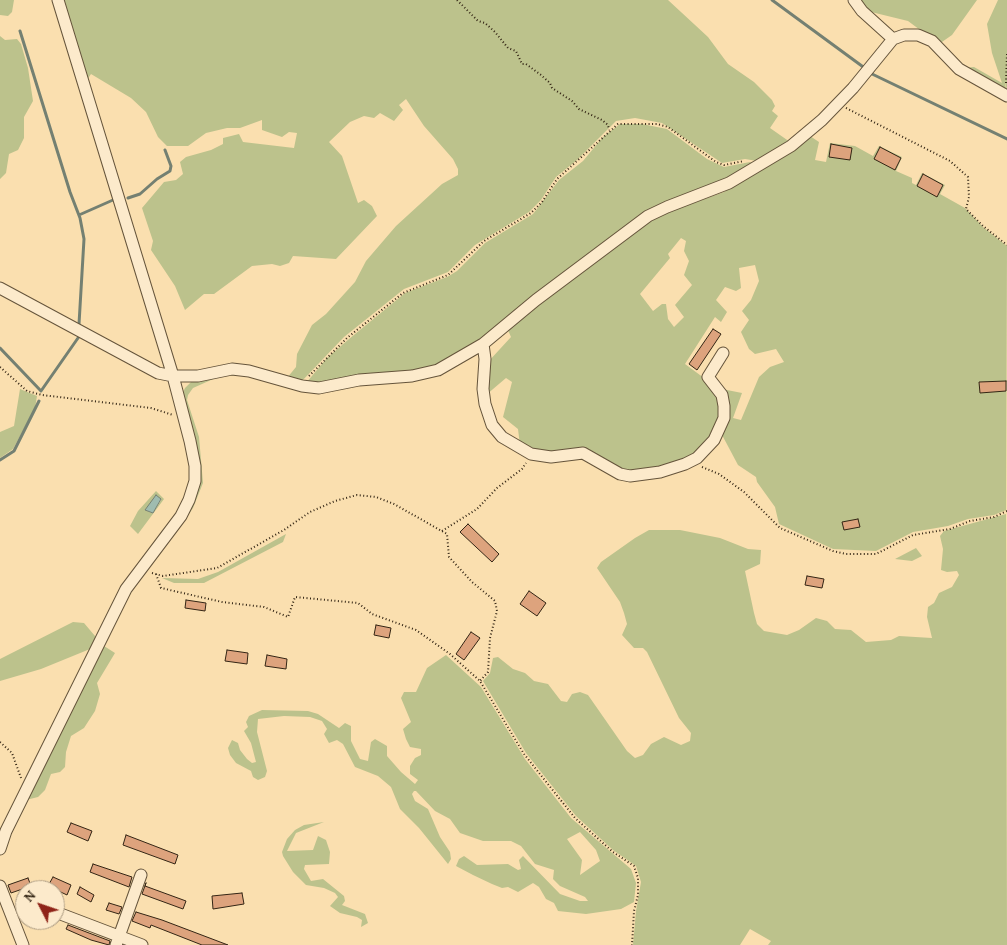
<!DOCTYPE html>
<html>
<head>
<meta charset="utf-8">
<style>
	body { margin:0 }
	#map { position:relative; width:1007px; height:945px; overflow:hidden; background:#fadfaf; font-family:"Gentium Book Plus",serif }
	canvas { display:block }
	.north { position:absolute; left:15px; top:880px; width:50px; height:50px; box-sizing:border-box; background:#fceacb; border:1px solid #ac9b82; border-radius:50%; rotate:311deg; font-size:14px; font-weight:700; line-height:20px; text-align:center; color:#332514 }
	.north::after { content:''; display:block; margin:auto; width:18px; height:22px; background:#8f2418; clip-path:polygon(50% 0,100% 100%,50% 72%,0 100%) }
</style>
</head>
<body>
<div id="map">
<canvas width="1007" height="945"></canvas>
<div class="north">N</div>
</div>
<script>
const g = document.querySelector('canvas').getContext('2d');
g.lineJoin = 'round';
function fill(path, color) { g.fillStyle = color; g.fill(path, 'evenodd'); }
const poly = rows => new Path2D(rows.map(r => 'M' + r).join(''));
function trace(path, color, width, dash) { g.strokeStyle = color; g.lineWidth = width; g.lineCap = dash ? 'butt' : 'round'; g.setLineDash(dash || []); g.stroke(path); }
fill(poly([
	[0,0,14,0,12,12,8,16,0,15],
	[63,0,668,0,708,37,728,64,754,82,772,100,775,106,772,111,778,116,770,128,790,142,763,162,745,159,722,163,662,123,635,118,616,121,577,160,556,177,541,200,529,212,475,245,448,272,404,289,344,337,301,382,287,378,296,367,297,354,312,325,326,314,355,282,366,261,396,226,442,184,458,175,458,169,453,159,424,126,406,99,399,105,403,110,394,121,380,113,374,118,364,116,350,122,329,142,342,156,358,203,364,200,372,206,377,216,336,259,293,256,289,263,280,266,272,264,252,266,214,294,204,294,185,310,175,286,151,250,153,241,142,208,164,182,176,180,183,174,180,162,186,157,211,150,223,144,223,138,239,134,243,142,294,148,297,133,289,132,282,137,262,130,262,120,240,128,227,128,206,133,188,146,167,146,158,137,146,112,131,98,91,74,87,80],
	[859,0,977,0,952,35,939,44,908,21,863,10],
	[998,0,1007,0,1007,92,1005,80,1006,91,962,68,974,67,1002,83,992,53,987,24],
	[0,36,5,40,17,39,21,44,28,68,33,101,24,117,24,138,18,150,9,154,6,173,0,179],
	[620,124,642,124,667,129,707,159,724,167,750,162,755,164,730,180,666,204,490,334,436,368,330,383,306,383,327,358,349,339,405,293,447,277,457,271,485,243,533,214,559,180,583,161,603,137],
	[810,136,819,142,815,160,826,162,830,143,855,146,873,156,879,146,902,157,896,171,912,178,912,183,916,185,922,173,945,185,940,194,965,208,983,227,1007,246,1006,510,994,515,968,519,948,526,913,532,876,551,833,549,779,524,775,507,757,482,756,477,738,465,721,433,722,389,742,393,733,418,741,420,759,377,770,367,784,362,776,349,755,354,749,349,741,332,749,320,742,311,751,300,759,281,755,265,739,268,741,288,736,291,725,287,716,300,727,312,721,322,715,317,685,364,704,378,718,395,721,420,707,447,673,465,621,472,580,448,550,452,520,445,518,429,503,417,512,382,506,378,486,395,488,362,511,337,507,328,650,221,663,214,724,192],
	[681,238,686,241,684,251,689,261,684,275,692,285,675,305,684,317,674,327,668,319,666,304,662,304,653,311,640,294,670,258,668,254],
	[226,372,259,378,239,375,220,376,193,388,188,395,187,400,199,437,203,483,193,508,174,536,195,497,182,394,185,388,191,382],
	[20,389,37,396,35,408,13,449,0,458,0,432,14,426],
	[156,491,164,499,138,534,130,526,138,511],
	[156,496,161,500,153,513,145,510],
	[1006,514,1007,945,768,945,771,941,750,929,740,945,633,945,636,911,641,882,636,866,613,850,576,816,526,753,483,681,490,673,493,658,498,657,513,669,525,673,534,681,548,684,561,701,567,702,572,694,580,692,588,695,627,751,635,758,643,755,651,744,664,737,681,745,690,741,691,733,679,718,647,652,643,648,634,648,622,635,627,624,624,613,620,602,597,568,601,562,635,538,649,530,680,530,720,538,748,549,761,550,760,564,745,571,754,613,757,624,764,631,787,635,799,630,816,618,827,621,835,629,851,630,866,642,891,640,899,636,932,638,927,617,928,607,934,603,939,593,952,587,959,575,957,571,947,572,941,570,943,549,940,536,944,531],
	[286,534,283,542,204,583,174,583,162,578,198,579,218,572],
	[916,548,922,556,912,561,895,559],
	[73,622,84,623,95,636,97,642,90,649,41,669,0,681,0,659],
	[104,646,115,653,97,683,100,694,95,711,84,728,71,736,66,752,65,767,60,772,51,774,45,790,38,797,26,800],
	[446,655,481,687,525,759,571,818,631,869,636,883,634,902,621,909,586,914,558,911,554,903,546,899,539,887,533,883,518,892,508,887,502,888,492,884,473,875,456,866,459,859,464,856,477,865,508,864,518,870,521,869,519,860,523,856,560,894,580,901,588,901,585,897,560,886,553,879,554,870,535,864,521,846,511,841,483,841,460,833,450,819,435,811,416,791,414,791,412,794,415,801,428,809,440,837,450,852,451,859,448,864,419,828,400,809,391,787,378,776,355,767,343,744,337,740,329,743,324,734,327,729,322,721,310,717,284,716,258,719,257,732,267,771,265,777,258,780,253,777,251,771,236,763,230,755,228,748,232,740,238,743,240,750,247,759,252,763,256,762,251,743,244,731,248,727,246,722,249,716,262,710,308,711,318,714,339,728,345,723,351,726,351,741,360,759,368,761,371,742,375,739,387,746,387,756,401,772,415,784,418,780,410,774,410,766,415,758,421,755,421,749,410,747,406,739,403,729,411,722,401,698,404,692,416,692,427,668],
	[580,832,596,850,600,861,580,875,582,860,567,839],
	[324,822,296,833,287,851,313,850,318,836,326,840,330,852,329,864,305,865,304,869,311,881,323,879,344,896,345,901,342,905,365,914,368,923,361,927,362,920,357,917,340,913,330,906,338,897,335,893,324,888,306,885,293,872,283,856,282,852,287,839,295,830,304,825]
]), '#bcc28c');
const water = poly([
	[156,495,161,499,153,513,145,510,156,495]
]);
fill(water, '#9fbcb0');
trace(water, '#748072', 1);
trace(poly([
	[772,0,866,69],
	[20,31,70,192,80,218,84,239,79,324],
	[870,73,1007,139],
	[128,198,140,194,157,179,170,171,171,166,165,150],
	[79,215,113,200],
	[0,348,41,391,78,338],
	[0,460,14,451,39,401]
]), '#748072', 3);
const building = poly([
	[831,144,852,148,850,160,829,157,831,144],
	[880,147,901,158,895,170,874,159,880,147],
	[923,174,943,185,937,197,917,186,923,174],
	[713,329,721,334,697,370,689,364,713,329],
	[1006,381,1006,391,980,393,979,382,1006,381],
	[858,519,860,527,844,530,842,522,858,519],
	[468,524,499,554,492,562,460,532,468,524],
	[807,576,824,579,822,588,805,585,807,576],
	[529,591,546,603,537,616,520,604,529,591],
	[186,600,206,603,205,611,185,608,186,600],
	[376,625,391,628,389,638,374,635,376,625],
	[471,632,480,638,464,660,456,654,471,632],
	[227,650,248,653,247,664,225,661,227,650],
	[267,655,287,659,286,669,265,666,267,655],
	[71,823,92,831,88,841,67,832,71,823],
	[126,835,178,855,175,864,123,845,126,835],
	[93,864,132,877,129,887,90,872,93,864],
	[53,877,71,885,67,895,48,886,53,877],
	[28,878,31,886,11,893,8,885,28,878],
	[146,883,145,886,186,901,183,909,142,894,146,883],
	[80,887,94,895,91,902,77,894,80,887],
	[242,893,244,904,213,909,212,896,242,893],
	[109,903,122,907,119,914,106,910,109,903],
	[136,912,162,920,228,945,202,945,151,925,150,928,132,921,136,912],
	[68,925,110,941,109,945,91,940,66,929,68,925]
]);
fill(building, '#dda37d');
trace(building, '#332514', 1);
const minor = poly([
	[854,0,862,11,893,39],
	[0,288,158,373,173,376,198,376,232,369,249,371,302,386,319,388,359,380,412,376,438,370,483,344,536,300,648,216,667,207,729,183,791,146,822,120,853,88,893,39,904,35,918,35,932,41,959,69,1007,96],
	[483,344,485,359,483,389,485,404,492,425,502,437,531,454,551,457,583,453,620,474,630,476,660,472,685,464,697,458,714,440,724,418,724,406,722,395,708,377,723,353],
	[0,849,6,831,126,589,181,516,189,500,195,481,195,466,190,441,173,376,58,0],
	[0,886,23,945],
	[58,913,142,945],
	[116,945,141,875]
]);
trace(minor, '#65543b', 13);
trace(poly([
	[457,0,478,21,485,23,495,32,508,48,516,51,522,64,526,64,541,75,550,83,552,88,572,101,579,109,602,120,608,125,609,130],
	[1006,83,1007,54],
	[846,108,950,161,968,177,969,197,966,209,983,226,1007,245],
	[0,367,27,391,42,395,151,408,173,415],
	[309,376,347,338,403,293,448,275,484,241,531,213,542,202,557,179,618,124,657,124,668,127,716,162,724,165,744,161],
	[702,467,719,474,744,492,780,528,833,551,846,554,876,554,913,535,950,529,970,521,994,517,1007,511],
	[442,531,477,509,497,488,522,469,526,463],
	[152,573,163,576,217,568,284,530,310,512,335,501,357,495,376,497,394,504,447,534,449,557,472,582,495,601,497,611,490,638,488,672,480,681],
	[156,574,161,588,222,602,264,607,288,617,295,597,358,603,372,614,416,630,450,654,480,681,524,754,575,818,613,852,634,866,638,878,638,895,634,911,632,945],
	[0,742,12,753,21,778]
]), '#332514', 2, [1, 2.5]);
trace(minor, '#fceacb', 11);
</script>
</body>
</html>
